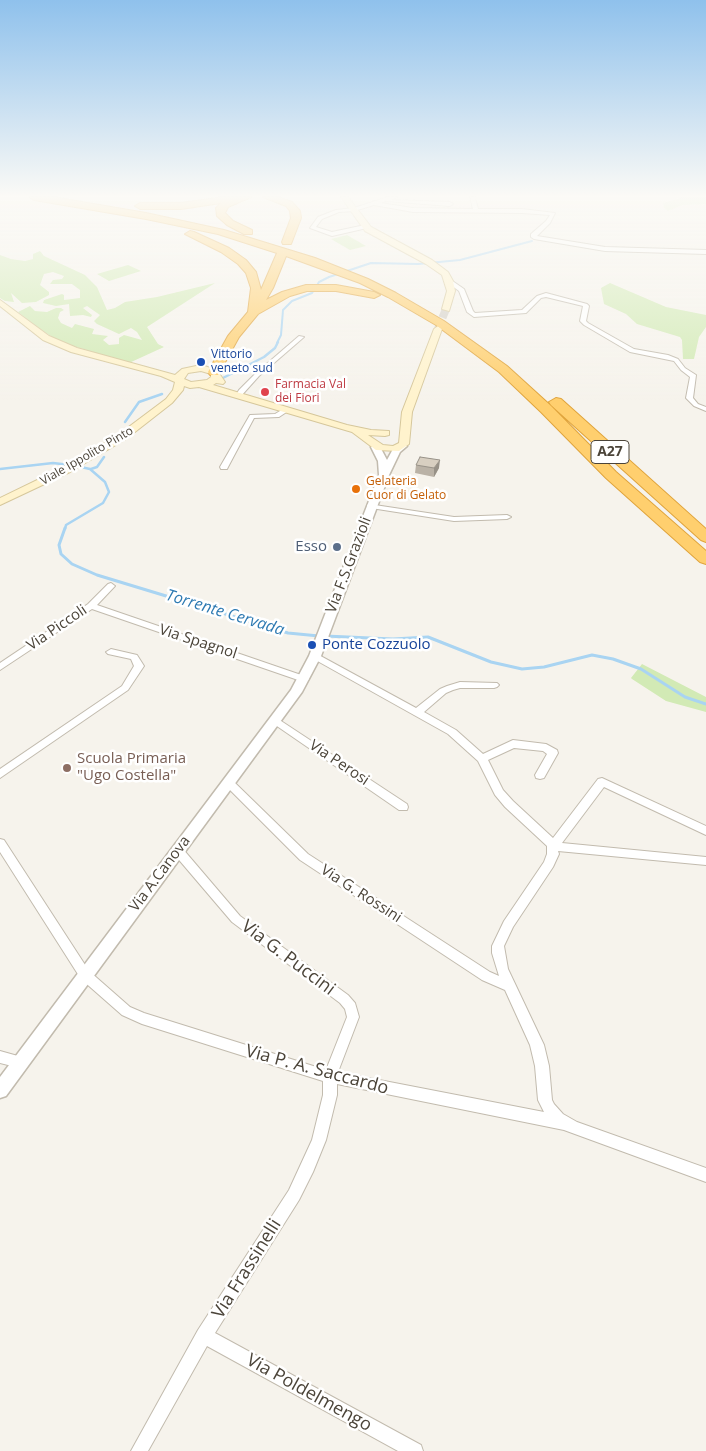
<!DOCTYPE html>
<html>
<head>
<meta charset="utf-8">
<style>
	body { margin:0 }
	canvas { display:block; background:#f6f3ec }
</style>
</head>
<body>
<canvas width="706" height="1451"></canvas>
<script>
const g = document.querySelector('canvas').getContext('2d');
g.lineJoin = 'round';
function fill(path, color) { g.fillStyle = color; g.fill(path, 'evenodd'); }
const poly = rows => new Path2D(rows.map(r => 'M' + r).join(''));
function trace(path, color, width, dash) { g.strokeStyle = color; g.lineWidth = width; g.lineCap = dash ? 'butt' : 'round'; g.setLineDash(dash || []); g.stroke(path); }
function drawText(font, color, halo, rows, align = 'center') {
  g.font = font + ' "Open Sans",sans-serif'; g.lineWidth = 5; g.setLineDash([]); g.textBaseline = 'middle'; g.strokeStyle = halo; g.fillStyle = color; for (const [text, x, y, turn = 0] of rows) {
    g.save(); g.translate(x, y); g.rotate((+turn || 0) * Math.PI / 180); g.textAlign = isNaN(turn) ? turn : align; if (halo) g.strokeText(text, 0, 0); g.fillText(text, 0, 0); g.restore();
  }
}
fill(poly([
	[684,197,706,197,706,204,682,205,668,211,664,208,663,203],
	[347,235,366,246,350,250,331,239],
	[40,251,44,256,85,275,97,287,107,310,115,308,125,302,157,297,215,283,147,327,158,344,164,347,129,363,60,342,37,327,18,312,30,306,35,311,47,312,56,308,61,308,64,310,60,312,58,318,61,323,72,328,75,324,94,329,92,334,108,336,103,340,109,345,119,344,119,338,124,335,142,340,137,332,131,328,119,334,97,324,94,321,100,315,87,306,83,308,92,315,91,317,83,315,70,316,69,304,56,306,43,303,44,300,62,294,64,295,64,300,80,298,80,290,72,284,50,284,53,280,62,279,64,276,53,272,44,274,40,285,49,292,49,295,36,302,22,303,11,293,14,302,5,301,0,298,0,255,11,259,25,261,33,259,33,254],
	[128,265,141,271,109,281,97,274],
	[610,283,666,307,706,315,706,327,699,337,694,359,683,359,682,340,680,337,637,324,626,314,604,304,601,288],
	[642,664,706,697,706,712,666,701,632,679,631,678]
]), '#d2eab5');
trace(poly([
	[277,343,281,335,283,310,292,301,312,293,319,282,329,277,371,263,418,264,460,260,532,241]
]), '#a9d4f2', 2);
trace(poly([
	[219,380,264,357,275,348,278,342],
	[125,422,139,402,162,394],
	[0,469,53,463,70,465],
	[91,469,97,467,104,457],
	[65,529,66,525,103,503,109,492,105,482,90,469,76,466]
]), '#a9d4f2', 2.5);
trace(poly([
	[65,528,59,545,61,554,72,564,97,575,288,633,319,636],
	[325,636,393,639,428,637,491,662,522,669,544,667,592,655,613,659,641,669,685,697,706,704]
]), '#a9d4f2', 3);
trace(poly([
	[438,329,446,309]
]), '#d4d0c8', 8, [8, 4]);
const minor = poly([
	[388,197,397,197,391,200,450,202,453,204,450,206,386,201,380,203,413,208,473,209,470,197,475,197,478,209,522,209,555,213,550,223,537,236,605,247,706,250,706,254,605,251,534,239,531,237,531,234,546,221,550,215,522,213,413,212,374,205,354,211,339,212,322,219,316,227,332,232,365,225,368,227,367,228,332,236,310,228,318,217,336,210,354,208,388,197],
	[447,280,451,280,464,289,473,311,475,313,522,310,537,296,546,293,587,304,589,306,586,321,588,323,634,349,668,355,678,359,685,368,696,375,693,398,698,404,706,407,706,411,694,406,686,398,690,377,681,370,674,361,630,352,584,325,580,321,583,306,546,297,541,298,526,313,474,317,467,312,459,291,447,282,447,280],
	[299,336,304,337,259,376,241,396,237,396,236,395,239,390,255,374,299,336],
	[285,408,291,409,279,417,254,418,228,467,227,469,221,469,220,467,250,415,275,414,285,408],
	[368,504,454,517,507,515,511,517,507,519,454,521,371,508,367,506,368,504],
	[111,583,115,586,97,605,307,677,309,679,304,682,301,681,92,609,0,670,0,663,88,604,108,584,111,583],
	[111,649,137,655,144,666,128,690,0,778,0,769,122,686,134,666,131,659,108,654,106,652,111,649],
	[315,653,416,708,440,689,447,686,460,682,497,683,499,685,497,687,494,688,460,688,453,690,446,693,424,712,456,730,483,754,513,740,546,744,557,750,558,753,544,778,540,779,536,778,535,775,547,754,543,751,514,748,488,760,503,790,513,801,553,838,598,779,602,778,706,826,706,835,604,787,562,843,706,857,706,865,558,851,559,854,553,867,513,927,504,946,508,969,544,1045,549,1066,552,1100,554,1104,563,1114,577,1122,706,1168,706,1182,564,1130,337,1084,337,1095,326,1140,313,1172,299,1200,215,1333,421,1445,423,1451,398,1451,207,1346,148,1451,131,1451,198,1330,289,1190,312,1140,323,1095,323,1081,142,1024,122,1015,81,979,0,852,0,839,4,840,89,971,130,1007,144,1013,326,1070,347,1017,345,1009,340,1003,232,922,174,854,172,851,174,848,178,847,182,848,240,916,348,995,355,1003,359,1017,338,1072,544,1112,538,1100,535,1066,530,1045,505,990,482,980,300,860,223,783,224,780,228,779,232,780,308,854,490,972,499,976,492,953,492,946,504,921,544,862,547,854,547,846,505,807,495,795,478,761,448,734,312,658,310,656,312,654,315,653],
	[275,717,407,804,408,807,407,810,399,810,271,722,270,720,275,717],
	[0,1051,25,1058,27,1062,25,1066,20,1068,0,1063,0,1051]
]);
const tertiary = poly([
	[402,443,407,446,400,452,389,475,321,656,302,692,6,1096,0,1098,0,1077,291,690,309,656,379,475,378,461,371,447,376,444,379,445,387,460,393,449,402,443]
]);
const secondary = poly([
	[341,197,348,197,371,227,432,260,448,272,453,281,455,291,449,311,442,309,447,291,442,275,426,264,365,231,341,197],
	[0,300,49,336,77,348,175,375,182,369,201,365,217,370,225,382,223,384,216,383,213,385,347,425,371,430,389,431,389,435,385,436,368,435,383,445,393,446,399,443,402,412,434,329,438,326,442,329,412,412,409,444,399,451,376,450,352,432,199,387,190,388,184,386,183,390,172,403,126,439,70,472,0,505,0,498,62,468,118,435,166,399,173,390,175,382,161,376,71,352,43,340,0,306,0,300],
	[201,371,211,374,211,377,207,380,191,382,184,379,188,373,201,371]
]);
const motorway = poly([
	[30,197,53,197,146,213,224,230,315,258,368,279,396,293,444,321,507,366,551,406,616,472,706,551,706,564,700,562,606,478,541,412,499,372,436,325,388,297,360,283,286,256,273,288,266,300,282,292,306,285,336,285,374,292,380,295,374,298,336,291,307,291,290,296,258,314,239,337,218,375,210,375,208,372,228,336,248,312,251,288,246,273,238,264,221,252,185,234,190,231,194,232,229,248,246,260,256,272,261,290,277,253,218,234,146,219,34,200,30,197],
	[224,197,251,197,228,207,225,213,233,221,252,230,252,234,244,234,227,225,217,216,216,208,221,203,181,209,140,209,135,206,140,203,181,203,224,197],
	[263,197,278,197,292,202,300,211,301,218,291,244,283,244,282,242,291,218,290,211,286,206,263,197],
	[556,398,561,399,706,529,706,542,701,540,551,405,549,402,556,398]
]);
trace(minor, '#c2bbae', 2);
trace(tertiary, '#c2bbae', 3);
trace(secondary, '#d6c79b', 2);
trace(motorway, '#e0a43c', 2);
fill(minor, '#fff');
fill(tertiary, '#fff');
fill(secondary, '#fff3cd');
fill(motorway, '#ffcf6e');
fill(poly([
	[416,465,439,468,434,477,415,473]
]), '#bab2a6');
fill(poly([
	[440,460,439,468,434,477,434,468]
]), '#979187');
const building = poly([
	[420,457,440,460,434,468,416,465,420,457]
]);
fill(building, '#d8cfc1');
trace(building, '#979187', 1);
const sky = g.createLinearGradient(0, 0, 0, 400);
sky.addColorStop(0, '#8fc1ec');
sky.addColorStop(0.49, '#fbfaf6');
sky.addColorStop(1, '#fbfaf600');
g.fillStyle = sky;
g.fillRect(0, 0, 706, 400);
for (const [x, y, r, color] of [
	[201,362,5,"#1a4fb4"],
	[265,392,5,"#e0444e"],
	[356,489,5,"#e8710a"],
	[337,547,5,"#5c6f8a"],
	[312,645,5,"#1a4fb4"],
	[67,768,5,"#8d6e63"]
]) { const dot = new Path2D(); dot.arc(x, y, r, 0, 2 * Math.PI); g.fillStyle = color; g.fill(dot); trace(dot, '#fff', 2); }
drawText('12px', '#164399', '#fff', [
	["Vittorio",211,355],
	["veneto sud",211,369]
], 'left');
drawText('12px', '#be3a42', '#fff', [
	["Farmacia Val",275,385],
	["dei Fiori",275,399]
], 'left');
drawText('12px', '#4b4439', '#fff', [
	["Viale Ippolito Pinto",87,456,-30]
]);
drawText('12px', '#c56008', '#fff', [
	["Gelateria",366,482],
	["Cuor di Gelato",366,496]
], 'left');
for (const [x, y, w] of [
	[610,452,38]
]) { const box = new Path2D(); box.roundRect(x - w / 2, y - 11.5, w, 23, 4); g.fillStyle = '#fff'; g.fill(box); trace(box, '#4b4439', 1); }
drawText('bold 14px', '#4b4439', null, [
	["A27",610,452]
]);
drawText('15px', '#4e5e75', '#fff', [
	["Esso",327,547]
], 'right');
drawText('15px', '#4b4439', '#fff', [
	["Via F.S.Grazioli",349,565,-69],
	["Via Piccoli",57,628,-34],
	["Via Spagnol",198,642,18],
	["Via Perosi",339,763,34],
	["Via A.Canova",160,874,-53],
	["Via G. Rossini",361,894,33]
]);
drawText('15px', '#164399', '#fff', [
	["Ponte Cozzuolo",322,645]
], 'left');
drawText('15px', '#785e54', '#fff', [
	["Scuola Primaria",77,759],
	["\"Ugo Costella\"",77,776]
], 'left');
drawText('italic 16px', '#2e7ab2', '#fff', [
	["Torrente Cervada",225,613,17]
]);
drawText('18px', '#4b4439', '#fff', [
	["Via G. Puccini",288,958,37],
	["Via P. A. Saccardo",317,1070,15],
	["Via Frassinelli",247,1269,-58],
	["Via Poldelmengo",309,1393,29]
]);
</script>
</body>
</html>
